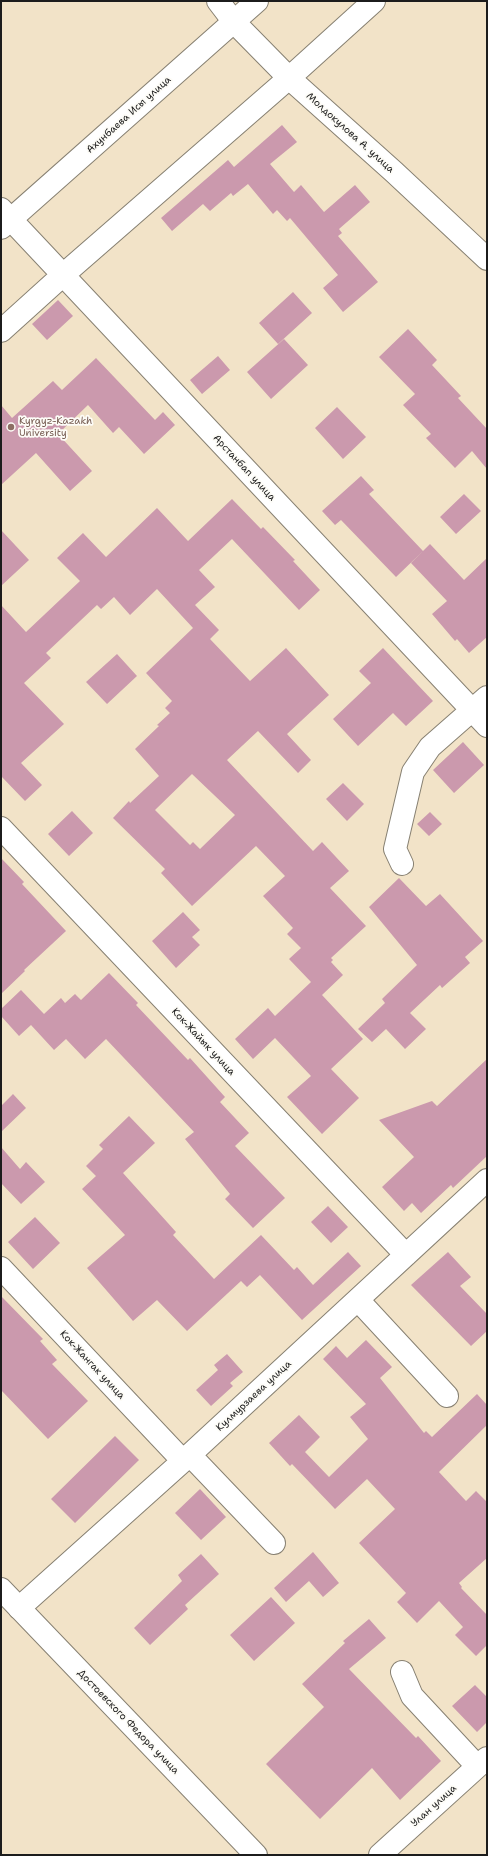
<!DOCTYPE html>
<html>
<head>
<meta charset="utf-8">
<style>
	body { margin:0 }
	#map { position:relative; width:488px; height:1856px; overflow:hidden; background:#f2e3c8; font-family:"Shantell Sans",sans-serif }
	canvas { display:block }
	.frame { position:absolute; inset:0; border:2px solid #1c1c1c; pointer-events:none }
</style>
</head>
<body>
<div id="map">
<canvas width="488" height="1856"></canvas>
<div class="frame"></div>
</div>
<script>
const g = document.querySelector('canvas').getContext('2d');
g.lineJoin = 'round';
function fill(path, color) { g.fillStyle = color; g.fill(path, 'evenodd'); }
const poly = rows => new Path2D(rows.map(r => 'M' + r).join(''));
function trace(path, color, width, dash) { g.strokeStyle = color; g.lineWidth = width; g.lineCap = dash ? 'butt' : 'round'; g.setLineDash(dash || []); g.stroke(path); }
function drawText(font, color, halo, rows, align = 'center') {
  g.font = font + ' "Shantell Sans",sans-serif'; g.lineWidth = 3.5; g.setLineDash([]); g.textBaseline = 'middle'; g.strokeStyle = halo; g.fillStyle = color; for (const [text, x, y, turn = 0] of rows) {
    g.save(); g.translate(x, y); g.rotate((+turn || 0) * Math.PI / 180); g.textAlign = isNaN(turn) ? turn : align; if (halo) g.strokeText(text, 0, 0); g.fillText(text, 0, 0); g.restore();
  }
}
fill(poly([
	[282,125,297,142,270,164,294,192,301,185,324,212,355,185,370,202,339,229,342,233,338,236,378,282,343,312,323,288,338,275,290,218,287,221,277,210,273,214,248,184,233,196,231,193,210,211,203,204,172,231,161,218,228,160,234,167],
	[293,292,312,313,278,344,259,323],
	[58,300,73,316,47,340,32,324],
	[408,329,437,360,432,365,461,396,458,398,487,429,487,469,472,451,455,468,426,438,431,434,403,405,415,394,379,357],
	[284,339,308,365,271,399,247,372],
	[218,356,230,370,202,394,190,380],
	[96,358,155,420,163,412,175,425,144,454,119,427,113,433,88,405,58,434,92,471,70,491,36,453,1,485,1,405,12,418,53,381,62,390],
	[337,407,366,437,343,459,315,428],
	[361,476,374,490,369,494,423,551,396,577,341,520,335,525,322,511],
	[464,494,481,511,456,534,440,517],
	[232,499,261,529,263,527,295,560,293,561,320,590,299,610,232,539,199,570,215,587,195,605,219,630,210,639,250,681,286,648,329,695,287,734,311,760,298,773,258,731,227,760,313,851,322,842,349,871,330,888,366,926,331,958,333,960,331,962,343,975,322,995,363,1039,331,1069,359,1098,322,1134,287,1097,311,1076,275,1038,253,1059,235,1039,268,1008,275,1016,311,982,289,959,301,948,287,934,293,928,263,896,285,876,256,846,192,906,161,873,165,869,113,818,129,801,130,803,159,776,135,749,159,726,157,725,170,713,165,708,172,701,146,673,193,628,157,589,130,615,114,597,101,609,97,605,46,653,51,658,24,683,64,724,21,763,42,785,25,801,1,776,1,605,26,632,80,581,57,558,83,533,106,557,157,508,188,541],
	[192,774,235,815,200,849,193,842,190,845,155,810],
	[1,530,29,560,1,586],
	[430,544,464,580,487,558,487,637,469,653,457,639,455,641,432,614,447,601,411,563],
	[383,648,433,701,406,726,393,713,358,746,333,719,371,683,359,671],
	[117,654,137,676,107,704,86,682],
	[463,742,484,765,454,793,433,770],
	[343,783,364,804,347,821,326,799],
	[72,811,93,833,69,856,48,834],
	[430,812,442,824,429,836,417,824],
	[1,858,24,882,22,884,66,931,24,970,25,971,1,994],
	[399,878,426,906,440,894,483,941,465,957,470,963,442,988,440,985,410,1013,426,1029,405,1049,386,1029,372,1042,358,1029,385,1003,382,999,417,965,369,907],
	[183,912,200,930,192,937,200,945,176,968,152,941],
	[109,973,138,1003,136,1005,188,1060,190,1058,225,1097,220,1102,249,1133,235,1146,285,1198,253,1228,225,1199,230,1194,185,1139,194,1132,106,1039,85,1059,66,1039,54,1050,31,1025,19,1036,1,1016,1,1009,21,990,44,1014,61,998,65,1003,75,994,81,1000],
	[487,1059,487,1156,453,1188,451,1185,421,1213,412,1203,404,1211,382,1187,414,1157,379,1120,432,1101,437,1106],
	[13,1094,26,1108,1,1132,1,1106],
	[129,1116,155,1143,123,1173,176,1232,173,1235,214,1279,261,1235,294,1270,297,1267,313,1285,348,1252,361,1266,302,1320,260,1275,247,1287,241,1281,187,1331,157,1300,133,1321,87,1268,125,1235,82,1189,96,1176,86,1166,103,1149,99,1145],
	[1,1147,20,1169,26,1162,45,1182,21,1204,1,1183],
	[328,1206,348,1227,331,1243,311,1222],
	[35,1217,60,1243,33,1269,8,1242],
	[448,1252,471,1277,460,1286,487,1314,487,1331,471,1346,411,1285],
	[1,1296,43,1339,40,1341,57,1360,52,1364,88,1401,48,1439,1,1390],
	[366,1340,392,1367,380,1378,424,1433,426,1431,432,1437,477,1394,487,1405,487,1425,439,1472,466,1501,476,1491,487,1502,487,1558,459,1583,462,1587,461,1588,487,1615,487,1645,476,1656,455,1635,463,1627,439,1601,417,1623,397,1602,406,1593,359,1543,395,1509,367,1479,335,1509,292,1464,290,1466,269,1443,299,1415,320,1437,305,1452,329,1477,368,1439,350,1417,366,1404,323,1359,336,1346,347,1358],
	[227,1354,243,1372,230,1383,233,1386,211,1406,196,1390,218,1370,214,1365],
	[115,1436,139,1460,75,1523,51,1499],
	[200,1489,226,1517,201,1540,175,1513],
	[313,1552,339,1583,323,1597,309,1581,286,1602,274,1588],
	[201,1554,219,1574,185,1605,188,1609,150,1645,134,1628,182,1581,178,1575],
	[271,1597,295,1623,254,1661,230,1635],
	[369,1619,386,1638,349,1669,416,1738,418,1736,441,1761,400,1800,372,1768,320,1819,266,1764,324,1707,302,1684,345,1643,343,1641],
	[475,1685,487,1697,487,1722,477,1732,452,1706]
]), '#cb99ad');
const minor = poly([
	[218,1,234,22,289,78,394,172,487,259],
	[1,209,487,726],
	[1,331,63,275,289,78,374,1],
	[1,828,406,1255],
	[402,864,395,849,413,772,430,747,487,697],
	[1,1268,183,1461],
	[358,1300,447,1396],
	[190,1455,274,1543],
	[19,1608,183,1461,487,1180],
	[402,1672,412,1696,477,1766],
	[380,1855,487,1758]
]);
const major = poly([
	[1,228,257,1],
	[1,1589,256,1855]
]);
trace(minor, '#878072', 24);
trace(major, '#878072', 24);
trace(minor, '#fff', 22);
trace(major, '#fff', 22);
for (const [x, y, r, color] of [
	[11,427,4,"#8d6e63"]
]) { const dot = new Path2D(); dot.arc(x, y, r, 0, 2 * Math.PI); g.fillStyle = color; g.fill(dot); trace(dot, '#fdfcf7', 1.5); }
drawText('10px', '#1c1c1c', '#fdfcf7', [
	["Ахунбаева Исы улица",129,115,-42],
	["Молдокулова А. улица",350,133,42],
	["Арстанбап улица",244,468,47],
	["Кок-Жайык улица",203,1042,47],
	["Кок-Жангак улица",92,1365,47],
	["Кулмурзаева улица",254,1396,-43],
	["Достоевского Федора улица",128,1722,46],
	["Улан улица",434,1806,-42]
]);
drawText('10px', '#785e54', '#fdfcf7', [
	["Kyrgyz-Kazakh",19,421],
	["University",19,433]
], 'left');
</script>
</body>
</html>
